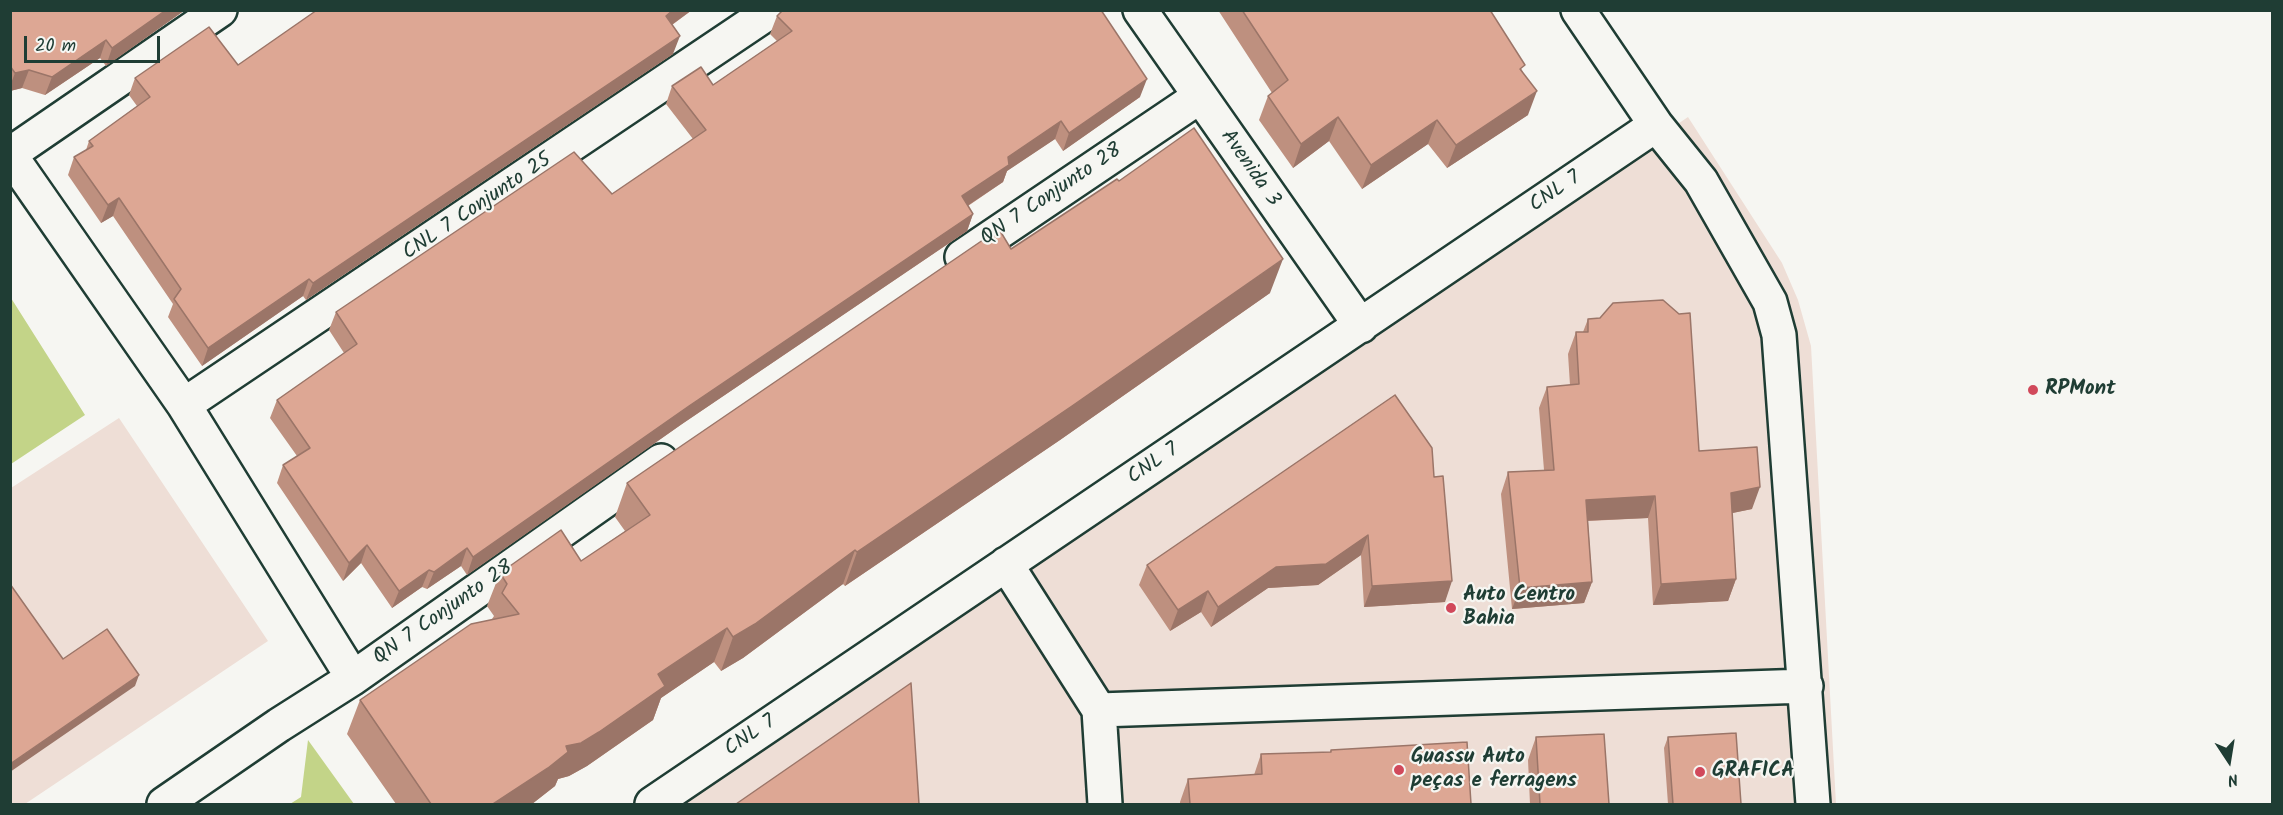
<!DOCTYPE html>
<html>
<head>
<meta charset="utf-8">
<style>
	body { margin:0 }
	#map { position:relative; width:2283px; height:815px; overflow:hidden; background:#f6f6f2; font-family:Kalam,sans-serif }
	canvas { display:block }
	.frame { position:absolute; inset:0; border:12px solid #1f3d34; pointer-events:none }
	.north { position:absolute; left:2199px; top:731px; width:60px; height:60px; -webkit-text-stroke:4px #f6f6f2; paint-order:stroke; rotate:168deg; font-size:16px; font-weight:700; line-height:24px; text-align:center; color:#1f3d34 }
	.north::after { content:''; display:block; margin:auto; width:21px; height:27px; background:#1f3d34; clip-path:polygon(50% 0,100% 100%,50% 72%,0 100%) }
	.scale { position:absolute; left:24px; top:36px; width:136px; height:27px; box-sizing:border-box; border:3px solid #1f3d34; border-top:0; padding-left:8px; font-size:18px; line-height:21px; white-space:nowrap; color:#1f3d34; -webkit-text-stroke:4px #f6f6f2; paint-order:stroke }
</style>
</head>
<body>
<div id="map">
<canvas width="2283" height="815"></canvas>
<div class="frame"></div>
<div class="north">N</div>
<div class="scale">20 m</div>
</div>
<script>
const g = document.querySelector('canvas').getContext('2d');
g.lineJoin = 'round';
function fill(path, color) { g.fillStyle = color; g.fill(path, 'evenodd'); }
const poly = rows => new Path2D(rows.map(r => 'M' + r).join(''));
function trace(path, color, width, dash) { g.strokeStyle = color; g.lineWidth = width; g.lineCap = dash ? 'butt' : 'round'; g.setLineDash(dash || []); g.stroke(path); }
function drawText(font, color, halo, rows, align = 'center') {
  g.font = font + ' Kalam,sans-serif'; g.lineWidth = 4.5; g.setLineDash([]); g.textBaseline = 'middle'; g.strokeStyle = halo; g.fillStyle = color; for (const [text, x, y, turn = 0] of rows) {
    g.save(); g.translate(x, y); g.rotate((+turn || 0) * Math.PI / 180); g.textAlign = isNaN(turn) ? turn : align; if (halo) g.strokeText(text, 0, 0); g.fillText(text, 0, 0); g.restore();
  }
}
fill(poly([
	[1688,117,1782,263,1798,300,1811,346,1836,804,672,804],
	[119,418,268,641,25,804,11,804,11,488]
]), '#eeded6');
fill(poly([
	[11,298,85,415,11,464],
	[308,740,354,804,290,804,301,797]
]), '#c3d488');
const minor = poly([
	[1140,10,1361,326],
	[1578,10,1656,125,1701,181,1770,302,1779,335,1813,804],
	[10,154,220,10],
	[10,155,184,405,353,678],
	[962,257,1199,97],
	[184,405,772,10],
	[1006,564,1099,710,1105,804],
	[1099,710,1806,686],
	[164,804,279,725,353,678,661,461],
	[652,804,1656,125]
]);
trace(minor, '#1f3d34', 38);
trace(minor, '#f6f6f2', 33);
fill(poly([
	[10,10,185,10,106,66,100,58,45,95,22,88,10,91],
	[317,10,692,10,672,25,673,54,306,300,303,296,202,366,168,317,173,304,113,216,101,223,68,175,74,157,86,150,89,141,137,106,129,95,135,78,238,65],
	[1218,10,1490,10,1523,72,1528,115,1447,168,1428,144,1362,189,1329,141,1293,168,1259,120,1268,96,1272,93],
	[777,16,1140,97,1063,151,1055,139,1007,171,1003,182,968,206,973,214,967,231,682,424,467,575,461,566,427,589,422,587,392,608,361,563,343,581,277,483,283,465,297,456,270,418,277,400,344,353,329,330,336,312,612,194,693,139,666,104,672,86,713,85,777,41,770,34],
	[1011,249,1270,293,1060,440,845,586,843,584,743,658,721,671,714,662,661,698,653,720,587,766,569,776,558,779,555,786,532,804,396,804,347,734,360,700,492,619,494,616,487,606,500,573,581,561,625,531,615,517,627,483],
	[1588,319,1699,451,1752,509,1732,513,1736,579,1728,601,1653,605,1648,518,1588,521,1592,582,1584,603,1512,609,1501,494,1508,472,1544,470,1539,408,1547,387,1570,385,1568,354,1576,332,1583,332],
	[1395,395,1445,602,1364,607,1361,555,1318,585,1268,588,1211,627,1201,612,1170,631,1139,585,1147,565],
	[1536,737,1609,804,1530,804,1528,760],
	[1668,737,1741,804,1668,804,1664,748],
	[1331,750,1471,804,1180,804,1180,802,1188,779,1254,775,1261,754,1330,752]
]), '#be907f');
fill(poly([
	[166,10,185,10,106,66,112,48],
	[673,10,692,10,659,34,666,16],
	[680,36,673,54,306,300,313,283],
	[106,40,100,58,45,95,52,77],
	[29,70,22,88,10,91,10,86,15,73],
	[1147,79,1140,97,1063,151,1069,133],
	[1537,91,1528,115,1447,168,1456,145],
	[1338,117,1329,141,1293,168,1301,144],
	[1437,120,1428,144,1362,189,1371,165],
	[1061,121,1055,139,1007,171,1003,182,955,214,962,196,1008,157],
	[119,198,113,216,101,223,108,205],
	[973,214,967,231,682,424,467,575,473,557,689,406],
	[1283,259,1270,293,1060,440,845,586,857,552],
	[309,279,303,296,202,366,208,348],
	[1760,487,1752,509,1723,515,1731,493],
	[1655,496,1648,518,1579,521,1586,500],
	[1368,535,1361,555,1318,585,1268,588,1211,627,1218,607,1276,567],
	[367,545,361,563,343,581,349,563],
	[467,548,461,566,427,589,434,572],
	[855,550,843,584,743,658,721,671,733,637],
	[429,570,422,587,392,608,399,591],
	[1736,579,1728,601,1653,605,1661,584],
	[1452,581,1445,602,1364,607,1372,586],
	[1592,582,1584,603,1512,609,1520,588],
	[1208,591,1201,612,1170,631,1178,610],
	[727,628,714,662,661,698,653,720,587,766,569,776,558,779,555,786,532,804,493,804,658,674],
	[139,675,135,686,10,772,10,764]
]), '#9b7568');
const building = poly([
	[10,10,166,10,112,48,106,40,52,77,29,70,15,73,10,66,10,10],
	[317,10,673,10,666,16,680,36,313,283,309,279,208,348,174,299,181,289,119,198,108,205,74,157,93,146,89,141,150,97,135,78,209,27,238,65,317,10],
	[783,10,1101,10,1147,79,1069,133,1061,121,1008,157,1009,165,962,196,973,214,689,406,473,557,467,548,434,572,429,570,399,591,367,545,349,563,283,465,310,448,277,400,357,344,336,312,574,152,612,194,706,130,672,86,701,67,713,85,792,31,777,16,783,10],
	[1242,10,1490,10,1525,65,1520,69,1537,91,1456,145,1437,120,1371,165,1338,117,1301,144,1268,96,1288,80,1242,10],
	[1194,128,1283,259,1072,406,857,552,855,550,755,624,733,637,727,628,658,674,665,686,599,732,581,743,566,746,568,752,548,768,493,804,431,804,360,700,471,624,519,614,502,593,507,584,500,573,561,530,581,561,650,515,627,483,999,229,1011,249,1117,179,1119,181,1194,128],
	[1663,300,1679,314,1690,313,1699,451,1757,447,1760,487,1731,493,1736,579,1661,584,1655,496,1586,500,1592,582,1520,588,1508,472,1554,470,1547,387,1579,384,1576,332,1588,332,1588,319,1600,318,1613,303,1663,300],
	[1395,395,1432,448,1434,477,1443,476,1452,581,1372,586,1368,535,1326,564,1276,567,1218,607,1208,591,1178,610,1147,565,1395,395],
	[10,584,63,659,107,629,139,675,10,764,10,584],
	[911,683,919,804,736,804,911,683],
	[1736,733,1741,804,1673,804,1668,737,1736,733],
	[1604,734,1609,804,1540,804,1536,737,1604,734],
	[1467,742,1471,804,1190,804,1188,779,1262,774,1261,754,1331,752,1331,750,1467,742]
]);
fill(building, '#dda794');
trace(building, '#9b7568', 1.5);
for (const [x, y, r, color] of [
	[2033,390,6,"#d1495b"],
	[1451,608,6,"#d1495b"],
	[1399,770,6,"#d1495b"],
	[1700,772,6,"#d1495b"]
]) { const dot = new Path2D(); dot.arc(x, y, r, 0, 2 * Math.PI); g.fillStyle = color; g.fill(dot); trace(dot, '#f6f6f2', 2); }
drawText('21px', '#1f3d34', '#f6f6f2', [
	["Avenida 3",1249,169,55],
	["CNL 7",1556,193,-34],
	["QN 7 Conjunto 28",1052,196,-34],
	["CNL 7 Conjunto 25",478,208,-34],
	["CNL 7",1154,465,-34],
	["QN 7 Conjunto 28",444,614,-35],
	["CNL 7",751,737,-34]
]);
drawText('bold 21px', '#1f3d34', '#f6f6f2', [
	["RPMont",2045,390],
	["Auto Centro",1463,596],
	["Bahia",1463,620],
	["Guassu Auto",1411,758],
	["peças e ferragens",1411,782],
	["GRAFICA",1712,772]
], 'left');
</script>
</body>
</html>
